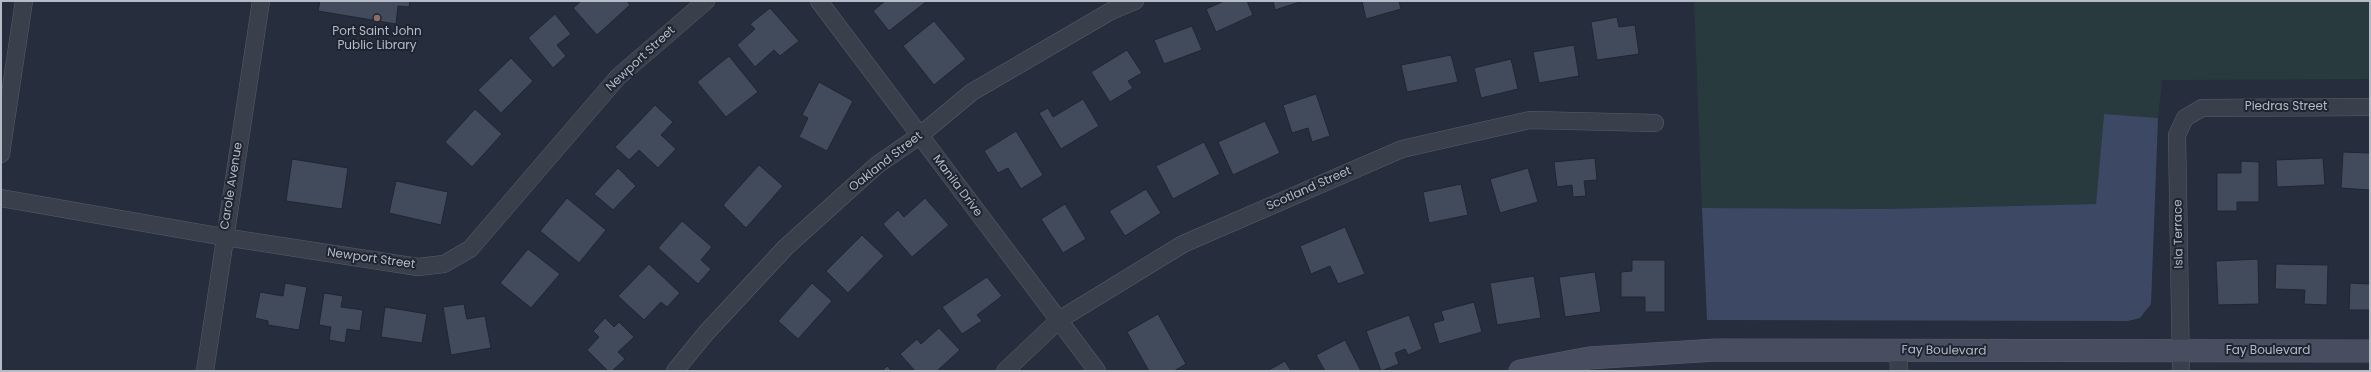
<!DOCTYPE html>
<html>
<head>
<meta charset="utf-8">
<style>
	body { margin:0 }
	#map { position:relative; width:2371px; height:372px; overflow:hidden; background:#262d3c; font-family:Poppins,sans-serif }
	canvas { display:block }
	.frame { position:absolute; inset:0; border:2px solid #b5bbc7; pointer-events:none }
</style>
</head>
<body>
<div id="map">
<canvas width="2371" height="372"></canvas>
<div class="frame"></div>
</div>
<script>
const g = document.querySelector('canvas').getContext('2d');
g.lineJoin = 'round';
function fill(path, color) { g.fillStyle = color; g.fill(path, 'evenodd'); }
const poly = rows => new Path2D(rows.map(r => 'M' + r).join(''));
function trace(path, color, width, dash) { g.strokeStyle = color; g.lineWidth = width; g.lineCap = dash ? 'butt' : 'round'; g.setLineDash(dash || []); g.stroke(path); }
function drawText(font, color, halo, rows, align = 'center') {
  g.font = font + ' Poppins,sans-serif'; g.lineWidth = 4; g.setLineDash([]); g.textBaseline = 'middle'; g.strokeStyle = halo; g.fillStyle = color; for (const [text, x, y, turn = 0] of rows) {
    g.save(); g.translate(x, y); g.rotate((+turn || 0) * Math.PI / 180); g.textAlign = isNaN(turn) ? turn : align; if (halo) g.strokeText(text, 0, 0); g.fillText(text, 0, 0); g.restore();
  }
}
fill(poly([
	[1694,1,2370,1,2370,79,2162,80,2158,118,2104,114,2096,204,1885,209,1702,208]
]), '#293a3e');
fill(poly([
	[2104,114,2158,118,2151,304,2140,318,2128,321,1707,320,1702,208,1885,209,2096,204]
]), '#3d4964');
const building = poly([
	[320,1,410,1,409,7,398,6,396,24,318,11,320,1],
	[581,1,627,1,630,5,597,35,573,8,581,1],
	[885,1,927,1,889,31,873,11,885,1],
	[1224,1,1247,1,1253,15,1216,32,1206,9,1224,1],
	[1273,1,1303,1,1275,10,1273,1],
	[1362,1,1399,1,1401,9,1366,19,1362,1],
	[770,8,799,41,780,56,774,50,755,67,737,45,755,29,750,24,770,8],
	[555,14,571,34,557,45,566,56,553,68,528,38,555,14],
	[1617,17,1619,27,1635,25,1639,54,1597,60,1591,22,1617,17],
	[934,21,966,59,934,85,903,46,934,21],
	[1192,26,1202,50,1164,64,1154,40,1192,26],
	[1574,45,1579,76,1539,83,1533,52,1574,45],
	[1127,50,1142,73,1128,81,1133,88,1110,102,1091,72,1127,50],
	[1451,55,1458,82,1407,92,1401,65,1451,55],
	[729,56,758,92,726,117,697,82,729,56],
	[511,58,533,81,501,113,478,90,511,58],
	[1511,59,1518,89,1481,98,1474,68,1511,59],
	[819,82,853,101,827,151,799,137,808,118,802,115,819,82],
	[1316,94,1330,136,1312,142,1308,128,1292,133,1283,105,1316,94],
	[1083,99,1099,126,1061,149,1039,113,1048,108,1053,117,1083,99],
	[655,105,673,122,661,135,676,149,658,168,639,150,629,160,615,147,655,105],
	[475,109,502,134,472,167,445,142,475,109],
	[1265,121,1280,153,1233,175,1218,142,1265,121],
	[1016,131,1043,175,1021,189,1008,168,998,173,984,151,1016,131],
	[1204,142,1220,174,1173,199,1156,166,1204,142],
	[2343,152,2370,153,2370,190,2341,188,2343,152],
	[1595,158,1597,180,1584,181,1586,196,1573,197,1572,185,1557,187,1554,162,1595,158],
	[2323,158,2325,185,2277,187,2276,160,2323,158],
	[292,159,348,168,342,209,286,201,292,159],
	[2241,161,2259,162,2259,202,2237,202,2237,211,2217,211,2217,173,2241,173,2241,161],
	[759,165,783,186,746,228,723,205,759,165],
	[618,168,636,186,613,210,594,194,618,168],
	[1528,168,1538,202,1500,213,1490,179,1528,168],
	[396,181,448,192,441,225,389,213,396,181],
	[1461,184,1468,215,1429,223,1423,192,1461,184],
	[1146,189,1161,213,1125,236,1109,211,1146,189],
	[567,198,606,230,579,263,540,231,567,198],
	[925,198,949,225,912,257,883,224,898,210,904,217,925,198],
	[1065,204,1086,239,1063,253,1041,219,1065,204],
	[682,221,712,247,701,260,711,269,698,284,658,248,682,221],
	[1345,227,1365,274,1338,284,1330,266,1311,274,1300,246,1345,227],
	[862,235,884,256,848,293,826,271,862,235],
	[528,249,560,274,531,308,500,283,528,249],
	[2258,259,2259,304,2218,305,2216,261,2258,259],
	[1632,260,1665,260,1665,312,1645,312,1645,297,1621,297,1621,272,1632,271,1632,260],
	[649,264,680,293,667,307,661,302,644,320,618,296,649,264],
	[2276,264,2328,265,2327,305,2304,304,2305,290,2275,289,2276,264],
	[1595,272,1601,312,1565,317,1559,277,1595,272],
	[1534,276,1541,318,1497,325,1490,283,1534,276],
	[987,277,1002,296,977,315,982,321,962,334,942,307,987,277],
	[285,283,307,287,299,330,268,325,268,321,255,318,260,292,283,296,285,283],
	[812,283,832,301,798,339,778,321,812,283],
	[2350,283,2370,284,2370,310,2349,310,2350,283],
	[324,293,343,296,341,307,363,310,360,331,347,329,345,343,329,340,331,327,319,325,324,293],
	[1474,302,1482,332,1439,344,1433,323,1444,320,1441,311,1474,302],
	[464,304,467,319,485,316,491,348,451,355,443,307,464,304],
	[385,307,427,314,422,343,381,337,385,307],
	[1158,314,1186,364,1174,371,1149,371,1127,332,1158,314],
	[1409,315,1422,349,1408,355,1405,349,1395,353,1399,364,1381,371,1366,331,1409,315],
	[605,318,614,327,619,322,634,337,618,352,625,359,612,371,608,371,587,350,599,337,593,331,605,318],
	[939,328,960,350,937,371,915,371,900,354,917,339,921,344,939,328],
	[1345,340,1361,371,1325,371,1316,355,1345,340],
	[1285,361,1291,371,1267,371,1285,361],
	[887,366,892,371,882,371,887,366]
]);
fill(building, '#424b5b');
trace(building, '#212633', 1);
const street = poly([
	[819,1,1097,371],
	[1,154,24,1],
	[1,198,224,237,418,267,444,264,470,249,618,77,706,1],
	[1898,350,1899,371],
	[205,371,261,1],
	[675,371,706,333,786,247,877,165,919,136,972,92,1111,11,1135,1],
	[1005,371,1059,320,1183,244,1402,149,1530,120,1655,123],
	[2181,371,2177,135,2185,118,2202,108,2370,107]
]);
const secondary = poly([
	[1520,371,1589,358,1716,350,2370,351]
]);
trace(street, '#585d6a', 18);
trace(secondary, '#585d6a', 23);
trace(street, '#3a3f4c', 17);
trace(secondary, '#484e5f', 22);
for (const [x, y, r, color] of [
	[377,18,4,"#8d6e63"]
]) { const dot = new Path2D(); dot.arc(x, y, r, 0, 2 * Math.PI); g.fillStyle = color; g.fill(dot); trace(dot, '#1f2431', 1.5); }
drawText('12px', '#b5bbc7', '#1f2431', [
	["Port Saint John",377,32],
	["Public Library",377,46]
]);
drawText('12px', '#b5bbc7', '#1f2431', [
	["Newport Street",641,59,-43],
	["Piedras Street",2286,107],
	["Oakland Street",886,162,-38],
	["Carole Avenue",232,186,-81],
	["Manila Drive",957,186,53],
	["Scotland Street",1309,189,-24],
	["Isla Terrace",2179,234,-91],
	["Newport Street",371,259,8],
	["Fay Boulevard",1944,351,1],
	["Fay Boulevard",2268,351]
]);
</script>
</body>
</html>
